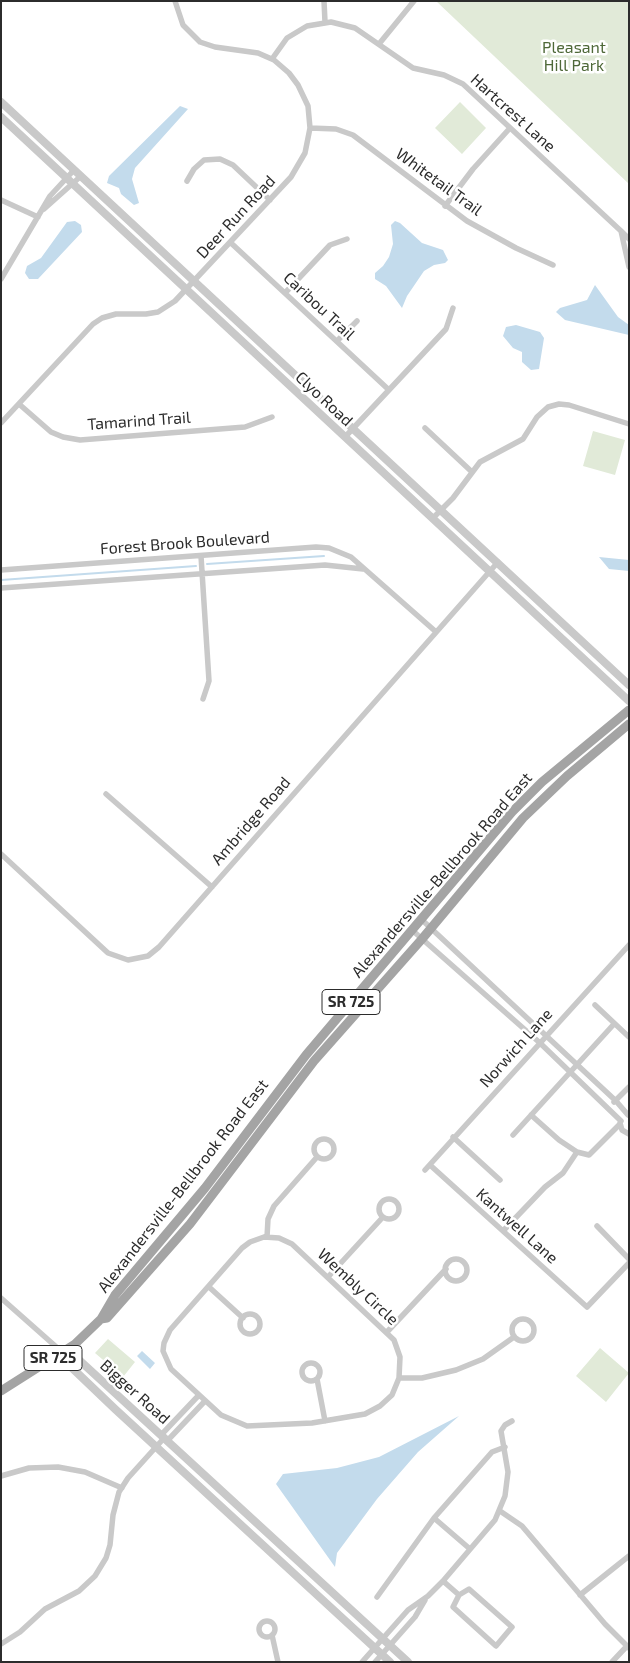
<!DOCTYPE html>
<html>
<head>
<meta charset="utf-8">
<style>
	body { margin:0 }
	#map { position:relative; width:630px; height:1663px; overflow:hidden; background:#fff; font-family:"Exo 2",sans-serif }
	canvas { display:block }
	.frame { position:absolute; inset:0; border:2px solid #2c2c2c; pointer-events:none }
</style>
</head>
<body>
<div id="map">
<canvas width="630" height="1663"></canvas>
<div class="frame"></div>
</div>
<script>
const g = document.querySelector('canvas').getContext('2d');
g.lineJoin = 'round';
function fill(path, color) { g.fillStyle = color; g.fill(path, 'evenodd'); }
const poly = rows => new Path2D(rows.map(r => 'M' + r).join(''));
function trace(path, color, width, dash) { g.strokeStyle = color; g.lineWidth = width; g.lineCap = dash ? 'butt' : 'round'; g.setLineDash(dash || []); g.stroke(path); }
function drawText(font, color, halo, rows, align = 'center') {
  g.font = font + ' "Exo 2",sans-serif'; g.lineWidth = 5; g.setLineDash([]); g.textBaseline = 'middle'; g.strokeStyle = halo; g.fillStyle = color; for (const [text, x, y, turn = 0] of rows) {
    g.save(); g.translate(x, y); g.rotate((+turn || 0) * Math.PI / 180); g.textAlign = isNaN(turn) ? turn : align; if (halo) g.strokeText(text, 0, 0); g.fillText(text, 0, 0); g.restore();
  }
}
fill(poly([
	[436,1,629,1,629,184],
	[460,102,486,128,462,154,435,128],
	[593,431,625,440,615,475,583,466],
	[108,1339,135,1362,123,1377,95,1353],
	[600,1348,629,1373,606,1402,576,1376]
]), '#e1ead8');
fill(poly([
	[180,106,188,109,135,168,132,179,139,203,134,205,121,194,119,188,107,183,109,176],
	[75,221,81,225,82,232,38,279,29,279,25,273,27,266,41,258,67,222],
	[395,221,400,223,422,243,443,250,448,260,445,263,434,265,424,271,407,296,402,308,386,286,375,279,375,273,383,266,389,257,393,244,391,225],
	[595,285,618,317,629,325,629,335,565,320,556,312,560,308,587,300],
	[516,325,540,332,544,338,539,369,531,370,522,362,522,352,513,348,503,336,506,327],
	[599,557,629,560,629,571,609,569],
	[142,1351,155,1363,150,1369,137,1356],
	[459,1416,418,1452,377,1499,337,1553,335,1567,276,1484,283,1474,337,1468,379,1457]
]), '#c3dbec');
trace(poly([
	[207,564,324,556],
	[1,580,196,566]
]), '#c3dbec', 2);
trace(poly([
	[324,1,325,22],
	[379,44,414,1],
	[272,59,287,38,307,26,331,22,355,28,413,68,444,75,463,84,621,231],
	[310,128,336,129,353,135,467,221,516,248,553,265],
	[187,181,194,169,204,160,220,159,233,165,270,200],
	[1,200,38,217],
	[445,206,473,169,510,128],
	[44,209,81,176],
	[629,239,621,231,629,267],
	[231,243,389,390],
	[1,279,50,196,74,170],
	[285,293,330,245,347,239],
	[337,341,357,321],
	[19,404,51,432,63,437,80,440,245,427,272,417],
	[1,423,93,324,102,318,116,314,146,314,158,312,175,301,291,177,305,153,310,128,308,106,298,85,289,73,274,60,258,53,215,47,200,42,183,25,175,1],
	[425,428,472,472],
	[345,437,446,329,453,308],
	[433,518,453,498,480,462,523,439,537,417,548,407,559,404,569,405,629,424],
	[201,556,209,681,203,699],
	[1,570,316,547,329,548,351,557,435,631],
	[1,588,325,565,363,569],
	[106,794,212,887],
	[1,854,108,953,128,960,148,956,159,947,498,562],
	[421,919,616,1101,628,1115],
	[412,930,540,1043,621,1121],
	[595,1005,629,1037],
	[614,1102,629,1087],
	[531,1115,559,1140,577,1152,589,1155,620,1124],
	[620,1123,622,1130,629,1134],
	[513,1135,614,1024],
	[453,1137,500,1180],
	'314 1149a10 10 0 1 1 20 0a10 10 0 1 1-20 0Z',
	[430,1165,587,1307,629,1263],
	[425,1170,629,945],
	'379 1209a10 10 0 1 1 20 0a10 10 0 1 1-20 0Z',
	[597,1226,629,1259],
	[503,1231,545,1187,563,1173,577,1152],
	[264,1237,279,1238,292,1244,394,1340,400,1357,399,1378,392,1395,380,1406,365,1414,312,1423,247,1426,221,1415,171,1369,163,1351,164,1343,170,1330,242,1248,250,1242,264,1237],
	[267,1237,268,1219,274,1206,317,1157],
	'445 1270a11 11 0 1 1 22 0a11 11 0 1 1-22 0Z',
	[328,1277,383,1217],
	[209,1287,243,1318],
	[1,1298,62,1352],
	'240 1324a10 10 0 1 1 20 0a10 10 0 1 1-20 0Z',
	'512 1330a11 11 0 1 1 22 0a11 11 0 1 1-22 0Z',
	[387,1332,446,1269],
	'302 1372a9 9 0 1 1 18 0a9 9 0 1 1-18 0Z',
	[399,1378,422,1378,456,1370,483,1359,514,1337],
	[317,1379,325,1421],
	[162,1434,199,1395],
	[168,1440,205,1401],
	[1,1476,29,1468,58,1467,85,1472,122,1488],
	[500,1511,522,1526,605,1624,629,1648],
	[434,1518,470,1549],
	[443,1581,459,1595,469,1589,512,1627,496,1646,453,1607,459,1595],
	[580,1595,629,1556],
	[377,1597,434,1518,492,1452,505,1447],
	'259 1629a8 8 0 1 1 16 0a8 8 0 1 1-16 0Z',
	[272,1635,278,1662],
	[1,1644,20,1632,45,1609,79,1591,95,1576,106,1558,110,1545,113,1515,119,1492,128,1478,165,1437],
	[362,1662,408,1610,428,1596,443,1581,495,1520,505,1496,508,1472,501,1431,505,1425,512,1421],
	[375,1662,415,1617,425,1600],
	[612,1662,627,1646]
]), '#c9c9c9', 5.5);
trace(poly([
	[1,102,629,685],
	[1,117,629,701],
	[62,1352,78,1359,408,1662],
	[62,1352,70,1366,115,1409,390,1662]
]), '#c9c9c9', 8);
trace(poly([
	[101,1319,107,1318,190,1224,314,1061,422,939,523,818,567,776,629,724],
	[1,1391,75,1344,101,1319,115,1295,205,1188,306,1055,512,812,542,782,629,710]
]), '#a4a4a4', 9);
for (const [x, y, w] of [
	[351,1002,58],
	[53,1358,58]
]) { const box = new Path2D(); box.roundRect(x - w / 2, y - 12.5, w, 25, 4); g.fillStyle = '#fff'; g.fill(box); trace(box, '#2c2c2c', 1); }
drawText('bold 15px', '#2c2c2c', null, [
	["SR 725",351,1002],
	["SR 725",53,1358]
]);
drawText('16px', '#4e6838', '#fff', [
	["Pleasant",574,48],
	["Hill Park",574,66]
]);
drawText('16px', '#2c2c2c', '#fff', [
	["Hartcrest Lane",513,113,42],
	["Whitetail Trail",439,182,36],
	["Deer Run Road",236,217,-47],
	["Caribou Trail",319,306,43],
	["Clyo Road",324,399,43],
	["Tamarind Trail",139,421,-4],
	["Forest Brook Boulevard",185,543,-4],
	["Ambridge Road",251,821,-49],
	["Alexandersville-Bellbrook Road East",442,875,-49],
	["Norwich Lane",516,1048,-48],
	["Alexandersville-Bellbrook Road East",183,1186,-52],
	["Kantwell Lane",517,1226,42],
	["Wembly Circle",358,1287,43],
	["Bigger Road",135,1392,42]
]);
</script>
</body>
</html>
